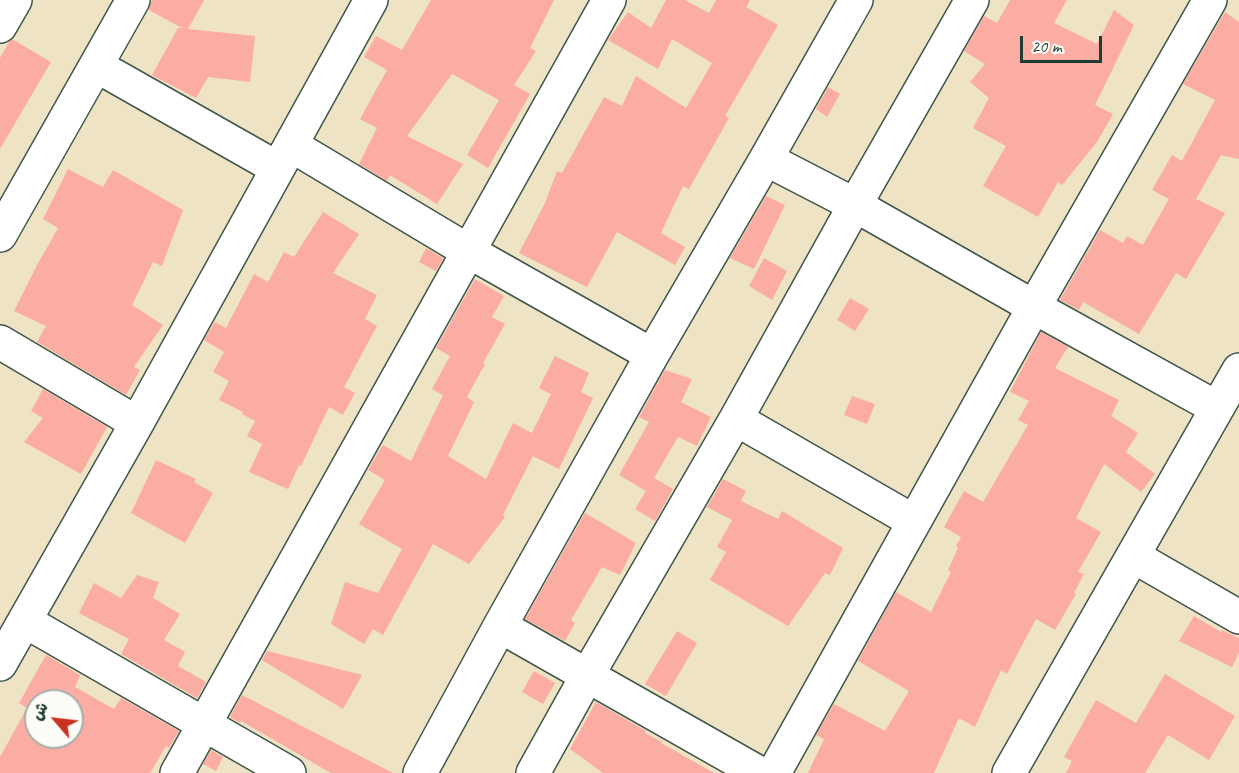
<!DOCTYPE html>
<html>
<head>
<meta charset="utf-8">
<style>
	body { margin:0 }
	#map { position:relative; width:1239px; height:773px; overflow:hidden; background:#eee3c4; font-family:Caveat,"Playpen Sans Arabic",sans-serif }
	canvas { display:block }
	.north { position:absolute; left:24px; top:689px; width:60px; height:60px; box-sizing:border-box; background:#fdfcf7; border:2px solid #a4b0a9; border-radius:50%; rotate:298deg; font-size:16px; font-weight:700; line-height:24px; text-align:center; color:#1f3d34 }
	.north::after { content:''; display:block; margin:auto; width:21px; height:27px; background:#c8321e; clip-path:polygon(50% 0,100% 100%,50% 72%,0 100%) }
	.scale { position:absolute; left:1020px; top:36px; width:82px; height:27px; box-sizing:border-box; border:3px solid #1f3d34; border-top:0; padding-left:8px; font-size:18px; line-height:21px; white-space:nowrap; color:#1f3d34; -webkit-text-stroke:4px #fdfcf7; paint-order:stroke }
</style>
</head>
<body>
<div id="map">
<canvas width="1239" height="773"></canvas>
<div class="north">ش</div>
<div class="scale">20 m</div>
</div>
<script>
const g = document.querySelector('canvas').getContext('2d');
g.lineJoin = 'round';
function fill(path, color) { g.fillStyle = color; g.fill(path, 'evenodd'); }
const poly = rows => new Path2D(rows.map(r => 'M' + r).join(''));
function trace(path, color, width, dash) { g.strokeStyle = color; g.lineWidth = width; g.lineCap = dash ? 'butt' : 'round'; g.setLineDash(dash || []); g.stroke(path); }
fill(poly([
	[152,0,204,0,188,29,255,36,250,82,208,77,196,98,152,75,178,28,182,28,149,10],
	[431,0,554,0,530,48,536,51,514,85,530,94,488,168,467,155,499,100,452,74,407,136,463,164,437,204,390,175,387,181,359,164,377,128,360,119,387,70,364,57,376,36,402,50],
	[666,0,685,0,709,13,716,0,750,0,746,7,778,25,725,116,729,118,689,189,683,186,661,233,685,247,675,265,617,232,587,287,519,253,545,203,557,171,562,173,604,97,622,106,636,76,686,108,712,63,672,39,658,69,608,40,628,12,651,28],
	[1010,0,1067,0,1054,23,1097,44,1114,10,1134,25,1095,105,1113,114,1097,142,1062,185,1058,182,1038,217,983,186,1006,146,973,128,989,98,970,82,985,64,964,51,984,16,997,23],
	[1225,12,1239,22,1239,159,1221,155,1196,199,1225,213,1186,279,1176,273,1139,334,1083,302,1079,310,1060,300,1100,230,1123,243,1127,236,1143,245,1169,199,1152,190,1172,155,1182,161,1215,100,1183,84],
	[12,39,51,62,0,149,0,58,9,42],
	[828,87,840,94,827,117,816,109],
	[68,169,103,187,113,170,183,210,162,266,153,262,132,305,163,325,134,367,140,370,126,395,37,342,46,326,14,311,37,265,58,228,43,219],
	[766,196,785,205,754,269,730,258],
	[323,212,359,234,333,273,377,295,365,319,377,326,344,387,355,393,343,415,329,407,301,466,299,465,288,489,249,472,262,444,247,436,255,421,242,414,243,412,219,400,229,381,213,372,224,352,204,340,215,322,226,328,254,274,268,282,284,252,294,257],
	[426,248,443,258,436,271,419,262],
	[764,258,787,271,772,300,749,286],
	[475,279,504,296,492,317,505,324,483,363,485,364,467,397,474,402,448,456,486,479,513,423,532,433,551,394,539,388,555,356,589,373,581,392,593,398,559,469,533,456,503,515,505,517,469,564,433,544,383,635,373,629,364,644,331,624,345,582,378,593,402,549,359,524,385,480,368,470,383,445,411,461,443,395,432,389,450,356,436,348],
	[850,298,869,309,855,331,837,320],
	[1041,332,1068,347,1055,368,1119,400,1111,416,1138,433,1126,452,1155,474,1141,492,1104,464,1076,518,1101,532,1078,572,1084,574,1074,593,1076,594,1055,630,1036,619,1007,674,1001,670,975,727,959,718,934,773,808,773,824,739,816,735,834,704,885,731,909,691,858,661,896,592,931,612,951,572,948,570,958,548,956,546,961,537,944,527,964,491,983,502,1028,425,1018,420,1029,401,1010,392],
	[665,370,692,379,681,402,711,417,697,446,678,437,654,478,673,489,655,521,635,509,646,491,619,475,649,422,639,417],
	[43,389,107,427,81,474,24,442,43,418,31,411],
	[852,396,875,404,867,424,844,415],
	[156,460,196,479,194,482,213,493,185,543,131,513],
	[723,479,746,491,741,501,778,519,782,511,843,548,830,575,825,573,788,626,710,580,726,552,717,547,732,520,707,507],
	[585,513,636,543,620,575,602,567,571,620,575,623,565,641,525,619],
	[137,575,159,582,153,598,180,614,164,640,185,652,178,666,206,682,197,698,121,654,129,639,79,613,94,583,121,598],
	[1194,616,1221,632,1222,630,1239,638,1239,653,1232,667,1179,641],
	[677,631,697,643,666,696,645,684],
	[267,651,362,675,343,709,262,660],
	[46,655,80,675,75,687,114,709,121,698,179,731,169,748,166,746,150,773,0,773,0,757,27,708,19,703],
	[36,701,72,701,72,737,36,737],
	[534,671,555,683,543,704,522,692],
	[1165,674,1235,716,1209,760,1168,735,1145,773,1066,773,1072,761,1064,757,1096,700,1136,723],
	[242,695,393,773,331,773,241,721,240,723,230,717],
	[596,702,646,731,645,733,662,742,661,743,714,773,603,773,570,749],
	[211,750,223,757,216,771,203,764]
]), '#fbaca3');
const street = poly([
	[0,26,15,0],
	[97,66,277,168],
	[291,145,468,251,652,355],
	[766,159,855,205,1034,307,1217,408],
	[0,235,133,0],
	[0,342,137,423],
	[736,419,913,521],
	[1133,556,1239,617],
	[25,621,289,773],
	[500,626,759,773],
	[0,664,137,423,371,0],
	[177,773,609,0],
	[420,773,500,626,652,355,766,159,856,0],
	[533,773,587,676,736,419,855,205,972,0],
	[774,773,1034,307,1210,0],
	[1009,773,1239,370]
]);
trace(street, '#3e564a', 36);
trace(street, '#fff', 33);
</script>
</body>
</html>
